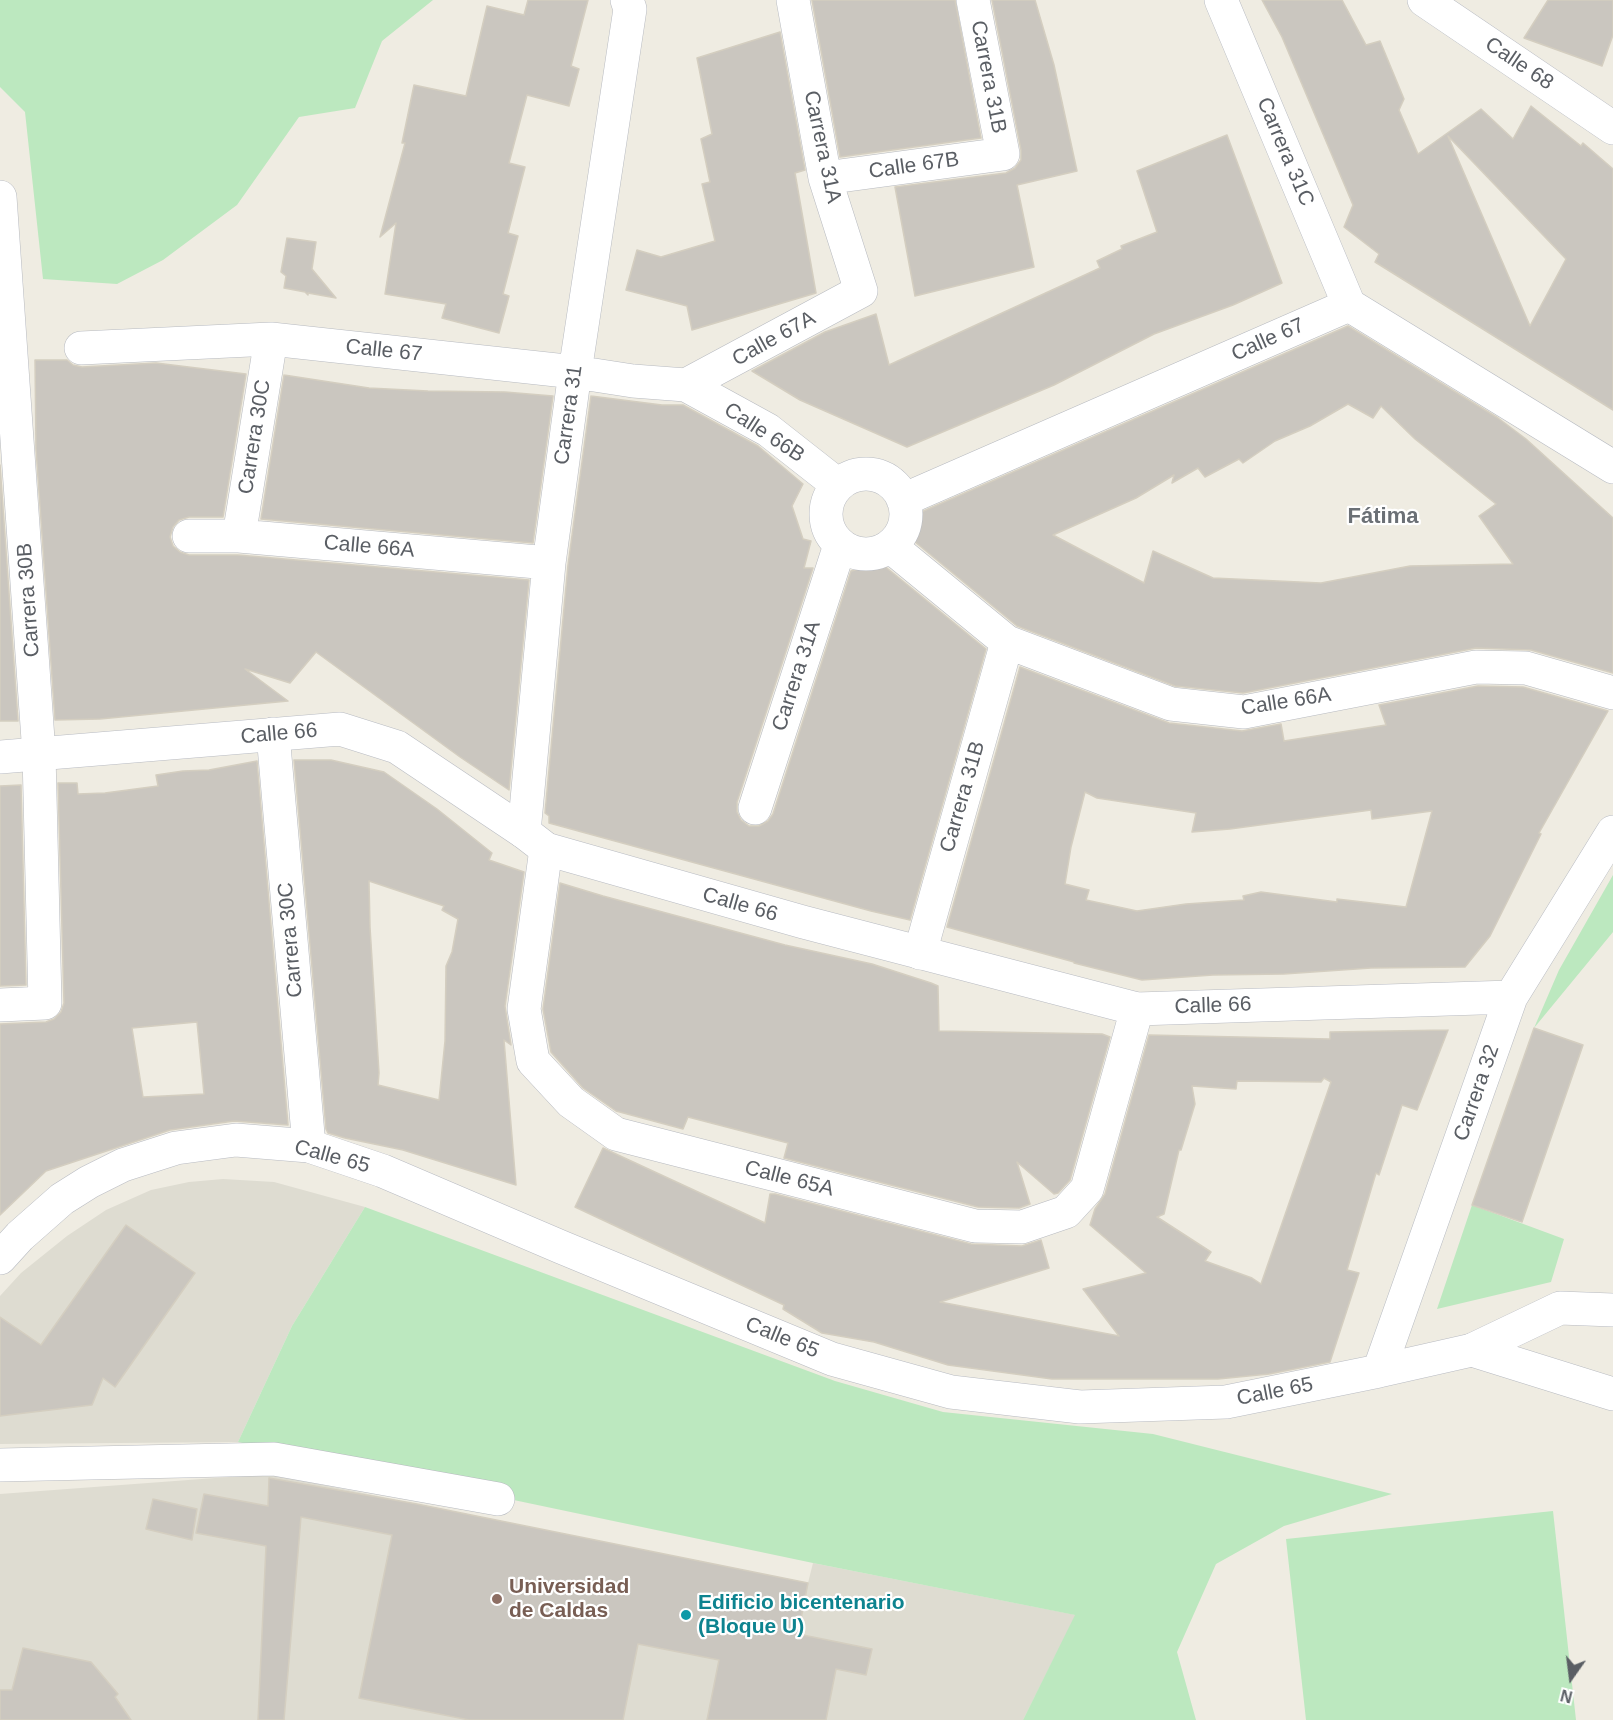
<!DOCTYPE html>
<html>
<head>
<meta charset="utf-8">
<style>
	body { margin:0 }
	#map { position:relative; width:1613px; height:1720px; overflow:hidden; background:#efece2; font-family:Helvetica,sans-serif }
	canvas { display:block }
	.north { position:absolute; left:1541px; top:1648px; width:60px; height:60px; -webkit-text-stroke:4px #fff; paint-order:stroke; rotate:194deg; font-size:16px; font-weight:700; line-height:24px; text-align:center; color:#5a5e64 }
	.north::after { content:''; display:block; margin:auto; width:21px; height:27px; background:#5a5e64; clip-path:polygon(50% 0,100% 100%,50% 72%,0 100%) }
</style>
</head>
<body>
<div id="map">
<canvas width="1613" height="1720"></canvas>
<div class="north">N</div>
</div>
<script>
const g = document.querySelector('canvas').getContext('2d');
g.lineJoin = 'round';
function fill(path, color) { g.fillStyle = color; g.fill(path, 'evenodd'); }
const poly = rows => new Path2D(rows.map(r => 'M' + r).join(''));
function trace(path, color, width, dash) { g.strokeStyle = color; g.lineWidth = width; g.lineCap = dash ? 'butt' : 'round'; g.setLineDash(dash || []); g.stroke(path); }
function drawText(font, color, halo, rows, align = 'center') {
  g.font = font + ' Helvetica,sans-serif'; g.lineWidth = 4.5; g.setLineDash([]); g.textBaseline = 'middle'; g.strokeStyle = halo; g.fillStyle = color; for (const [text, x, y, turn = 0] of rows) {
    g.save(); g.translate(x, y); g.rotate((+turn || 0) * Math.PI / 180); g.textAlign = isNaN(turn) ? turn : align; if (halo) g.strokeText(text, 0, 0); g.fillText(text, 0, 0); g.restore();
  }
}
fill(poly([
	[223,1179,274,1182,365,1207,292,1326,238,1442,0,1444,0,1296,21,1273,67,1236,106,1210,151,1190,189,1182],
	[269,1474,808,1583,813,1563,1076,1615,1023,1720,0,1720,0,1494]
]), '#dedcd1');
fill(poly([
	[0,0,433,0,382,41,355,108,299,117,237,205,163,260,117,284,43,279,25,112,0,87],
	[1613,875,1613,932,1534,1028,1559,970],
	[1472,1205,1564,1239,1551,1282,1437,1309],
	[365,1207,835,1381,943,1412,1153,1434,1392,1494,1284,1526,1216,1564,1177,1652,1196,1720,1023,1720,1075,1615,813,1563,238,1442,292,1326],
	[1553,1511,1576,1720,1306,1720,1286,1539]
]), '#bce8bf');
const building = poly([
	[528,0,588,0,571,66,579,69,569,106,527,95,509,163,525,167,508,233,518,236,503,294,509,296,499,333,442,318,446,304,385,294,396,223,380,237,405,143,402,143,414,85,466,96,487,6,524,15,528,0],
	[812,0,955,0,981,138,840,157,812,0],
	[992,0,1035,0,1054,65,1077,171,1017,185,1034,267,915,296,895,187,1006,173,1015,168,1021,160,1021,150,992,0],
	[1262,0,1342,0,1366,45,1380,41,1404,99,1399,110,1418,154,1481,109,1513,139,1531,106,1581,146,1583,143,1613,169,1613,410,1375,262,1379,254,1344,227,1353,205,1282,37,1262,0],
	[1448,136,1566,259,1530,326,1448,136],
	[1548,0,1613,0,1613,35,1602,66,1524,38,1548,0],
	[780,32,805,170,795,173,816,293,692,330,687,306,626,290,637,250,661,257,715,241,702,184,710,182,701,139,712,134,697,58,780,32],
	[1227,135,1282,283,1233,305,1154,334,1054,385,907,447,800,400,752,371,825,332,876,314,889,365,1100,268,1097,261,1122,249,1121,246,1157,232,1137,171,1227,135],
	[287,238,316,242,312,269,336,298,308,293,308,295,305,292,284,288,286,276,281,272,287,238],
	[1348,326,1498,418,1526,439,1613,518,1613,673,1531,650,1476,648,1243,693,1175,686,1017,626,909,537,912,516,1348,326],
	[1348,404,1373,418,1381,406,1415,439,1496,504,1479,516,1513,564,1410,566,1321,583,1213,578,1153,551,1144,583,1053,535,1136,498,1174,475,1172,483,1198,468,1205,477,1239,459,1243,463,1275,441,1310,426,1348,404],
	[35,360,67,360,73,365,82,367,156,363,246,374,223,517,189,517,179,520,173,527,170,537,173,546,180,552,189,555,238,555,529,580,509,790,460,757,316,652,290,683,245,669,288,701,100,719,55,720,36,449,35,360],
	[284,375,369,388,428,391,505,392,553,396,533,543,261,519,284,375],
	[591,396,662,405,683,405,758,446,803,484,792,506,803,539,811,541,804,568,813,568,737,802,737,812,741,820,749,826,759,826,768,821,773,814,851,571,882,564,986,649,910,920,871,911,549,823,549,816,545,813,568,565,591,396],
	[0,465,18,721,0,721,0,465],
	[1020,667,1169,723,1242,731,1281,724,1284,741,1386,725,1379,705,1478,686,1523,687,1608,711,1539,833,1541,834,1490,936,1465,967,1371,968,1284,974,1213,975,1142,980,1074,963,1074,962,947,927,1020,667],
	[1085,792,1097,798,1196,813,1192,832,1230,829,1371,810,1372,819,1432,811,1406,907,1337,899,1337,902,1261,892,1243,896,1244,900,1186,904,1137,911,1086,900,1089,890,1065,884,1071,847,1085,792],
	[294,760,331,760,384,772,437,809,492,853,489,860,524,872,505,1006,511,1045,504,1040,516,1185,403,1150,345,1138,328,1133,326,1129,294,760],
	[369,881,444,906,442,910,458,919,452,952,446,966,445,1041,439,1100,378,1085,379,1073,370,927,369,881],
	[257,761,288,1125,234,1121,170,1130,46,1171,0,1215,0,1024,46,1022,54,1019,61,1012,64,1003,58,783,77,783,78,794,105,793,158,786,156,775,183,771,209,770,257,761],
	[197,1022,204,1094,143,1097,132,1028,197,1022],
	[21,785,26,985,0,986,0,786,21,785],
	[560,883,603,896,785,945,872,964,931,983,938,986,939,1031,1102,1034,1110,1037,1070,1180,1058,1193,1054,1194,1017,1162,1030,1204,1019,1208,978,1207,784,1158,788,1143,688,1117,683,1129,616,1111,583,1088,551,1052,543,1009,560,883],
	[1534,1028,1583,1045,1522,1222,1472,1205,1534,1028],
	[1448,1030,1417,1110,1402,1105,1379,1175,1376,1173,1347,1270,1359,1273,1330,1362,1269,1374,1218,1379,1052,1379,948,1365,874,1342,822,1333,783,1309,784,1305,575,1207,603,1148,765,1223,770,1194,775,1194,971,1244,1022,1246,1041,1240,1049,1268,940,1302,1119,1336,1083,1289,1146,1273,1090,1225,1095,1209,1105,1194,1149,1035,1330,1039,1330,1032,1448,1030],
	[1324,1078,1331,1082,1261,1284,1252,1278,1205,1261,1211,1252,1157,1217,1164,1214,1179,1150,1181,1150,1195,1104,1192,1086,1236,1089,1237,1081,1321,1082,1324,1078],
	[126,1225,195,1273,115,1387,103,1378,92,1405,0,1416,0,1317,41,1345,126,1225],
	[269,1478,417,1504,808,1583,798,1634,872,1649,866,1675,836,1669,826,1720,707,1720,719,1660,638,1644,623,1720,469,1720,359,1698,392,1535,301,1517,284,1720,258,1720,266,1546,196,1533,204,1494,268,1506,269,1478],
	[153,1499,197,1509,192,1540,146,1529,153,1499],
	[23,1648,91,1662,118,1694,115,1697,131,1720,0,1720,0,1690,12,1690,23,1648]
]);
fill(building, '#cac6bf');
trace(building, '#d4cec0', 1.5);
const street = poly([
	[825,178,1003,154,973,0],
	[0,197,39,754,45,1003,0,1005],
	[81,348,271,339,575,372,633,381,686,385,768,430,838,485],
	[686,385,861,291,825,178,793,0],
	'826 514a40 40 0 1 1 80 0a40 40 0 1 1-80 0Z',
	[903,500,1349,305],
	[189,536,239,536,549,563],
	[239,536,271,339],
	[890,546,1007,642,1171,704,1244,712,1476,667,1526,668,1613,693],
	[273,734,309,1146],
	[755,808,840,545],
	[524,832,549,563,575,372,630,9,627,0],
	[546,849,524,1009,533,1061,571,1102,616,1134,975,1226,1022,1227,1066,1212,1087,1189,1137,1009],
	[920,953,1007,642],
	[1472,1350,1613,1394],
	[0,1465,274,1459,498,1499]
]);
const secondary = poly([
	[1221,0,1349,305,1613,467],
	[1424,0,1613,128],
	[0,757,340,729,397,747,524,832,546,849,803,922,1137,1009,1511,997],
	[0,1258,20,1236,62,1199,89,1182,123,1165,176,1148,236,1140,309,1146,383,1171,561,1247,832,1359,951,1392,1080,1407,1226,1402,1379,1371,1472,1350,1560,1308,1613,1310],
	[1379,1371,1511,997,1613,832]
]);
trace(street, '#b7bac0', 34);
trace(secondary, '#b8bbc2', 34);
trace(street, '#fff', 33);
trace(secondary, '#fff', 33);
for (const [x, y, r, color] of [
	[497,1599,6,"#8d6e63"],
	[686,1615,6,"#0f9aa8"]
]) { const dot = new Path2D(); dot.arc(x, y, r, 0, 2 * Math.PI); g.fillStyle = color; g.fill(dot); trace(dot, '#fff', 2); }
drawText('21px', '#5a5e64', '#fff', [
	["Calle 68",1519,64,34],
	["Carrera 31B",988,77,79],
	["Carrera 31A",822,147,78],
	["Carrera 31C",1285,152,67],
	["Calle 67B",914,166,-8],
	["Calle 67A",774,339,-29],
	["Calle 67",1268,340,-24],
	["Calle 67",384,351,6],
	["Carrera 31",569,415,-82],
	["Calle 66B",764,433,33],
	["Carrera 30C",255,437,-81],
	["Calle 66A",369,547,5],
	["Carrera 30B",29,600,-94],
	["Carrera 31A",797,676,-72],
	["Calle 66A",1286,702,-9],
	["Calle 66",279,734,-5],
	["Carrera 31B",963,797,-74],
	["Calle 66",740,905,16],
	["Carrera 30C",291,940,-95],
	["Calle 66",1213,1006,-2],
	["Carrera 32",1477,1093,-71],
	["Calle 65",332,1157,15],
	["Calle 65A",789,1179,14],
	["Calle 65",782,1338,22],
	["Calle 65",1275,1392,-11]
]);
drawText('bold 21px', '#785e54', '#fff', [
	["Universidad",509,1587],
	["de Caldas",509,1611]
], 'left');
drawText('bold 21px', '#0d838f', '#fff', [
	["Edificio bicentenario",698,1603],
	["(Bloque U)",698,1627]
], 'left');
drawText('bold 22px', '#6b7076', '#fff', [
	["Fátima",1383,517]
]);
</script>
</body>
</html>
